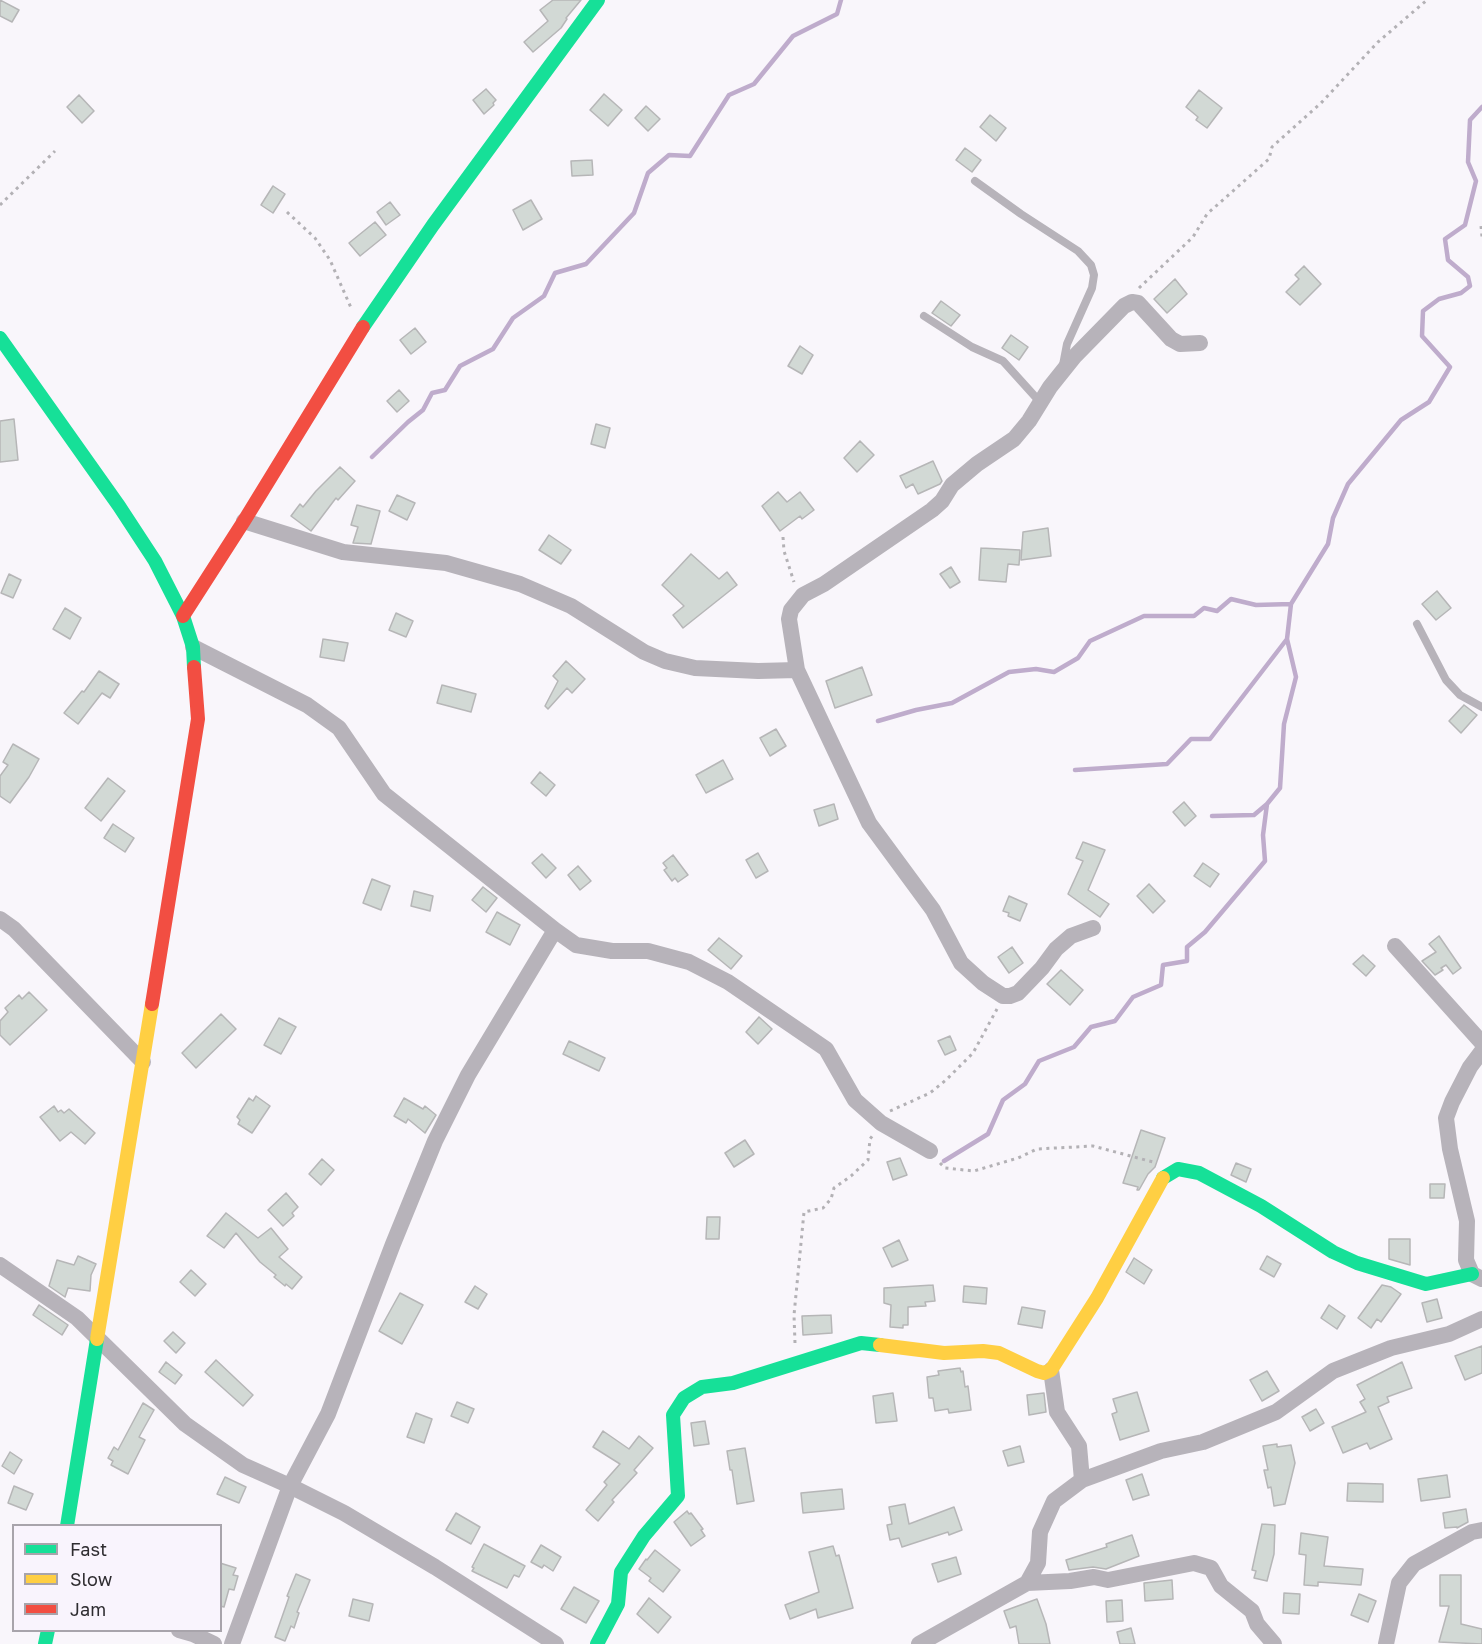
<!DOCTYPE html>
<html>
<head>
<meta charset="utf-8">
<style>
	body { margin:0 }
	#map { position:relative; width:1482px; height:1644px; overflow:hidden; background:#f9f6fb; font-family:"Golos Text",sans-serif }
	canvas { display:block }
	.legend { position:absolute; left:12px; top:1524px; width:210px; height:108px; box-sizing:border-box; background:#f9f4fd; border:2px solid #a8a4ab; margin:0; padding:8px 10px; list-style:none; font-size:18px; color:#2e2c30 }
	.legend li { display:flex; align-items:center; gap:12px; height:30px }
	.legend b { width:30px; border:2px solid #a8a4ab }
</style>
</head>
<body>
<div id="map">
<canvas width="1482" height="1644"></canvas>
<ul class="legend">
<li><b style="height:8px;background:#16e098"></b>Fast</li>
<li><b style="height:8px;background:#ffcf43"></b>Slow</li>
<li><b style="height:8px;background:#f24e42"></b>Jam</li>
</ul>
</div>
<script>
const g = document.querySelector('canvas').getContext('2d');
g.lineJoin = 'round';
const poly = rows => new Path2D(rows.map(r => 'M' + r).join(''));
function trace(path, color, width, dash) { g.strokeStyle = color; g.lineWidth = width; g.lineCap = dash ? 'butt' : 'round'; g.setLineDash(dash || []); g.stroke(path); }
function fill(path, color) { g.fillStyle = color; g.fill(path, 'evenodd'); }
trace(poly([
	[372,457,408,422,423,410,432,393,445,390,460,366,493,349,513,318,544,296,555,273,586,264,634,213,648,173,669,155,690,156,729,95,754,84,793,36,837,14,841,0],
	[878,721,916,710,952,703,1009,672,1036,669,1054,672,1078,658,1090,641,1144,616,1194,616,1204,608,1217,611,1231,599,1256,605,1291,604],
	[1075,770,1167,764,1191,739,1210,739,1287,639],
	[1212,816,1254,815,1267,804],
	[944,1161,988,1134,1003,1100,1025,1084,1039,1061,1074,1047,1091,1027,1115,1021,1133,997,1161,985,1163,965,1187,961,1187,947,1205,932,1265,861,1263,835,1267,804,1280,788,1284,724,1296,677,1287,639,1291,604,1328,544,1333,518,1348,484,1401,420,1429,402,1450,367,1422,336,1423,311,1439,299,1461,293,1470,286,1468,277,1448,260,1445,239,1465,225,1476,181,1468,162,1470,120,1482,107]
]), '#bfaccc', 4.5);
const building = poly([
	[0,0,19,10,12,22,0,16,0,0],
	[553,0,581,0,566,18,567,19,561,28,533,52,524,42,548,21,540,10,553,0],
	[486,89,496,100,493,103,494,105,484,114,473,100,486,89],
	[1199,90,1222,108,1207,128,1196,120,1198,117,1186,107,1199,90],
	[604,94,622,110,608,126,590,110,604,94],
	[79,95,94,111,82,123,67,107,79,95],
	[646,106,660,119,648,131,635,118,646,106],
	[990,115,1006,128,996,141,980,127,990,115],
	[965,148,981,160,972,172,956,160,965,148],
	[592,160,593,175,572,176,571,161,592,160],
	[273,186,285,194,273,213,261,205,273,186],
	[531,200,542,219,523,230,513,210,531,200],
	[390,202,400,215,386,225,377,212,390,202],
	[375,222,386,235,360,256,349,243,375,222],
	[1304,266,1321,284,1300,305,1286,292,1299,279,1295,275,1304,266],
	[1175,279,1187,294,1167,313,1154,299,1175,279],
	[941,301,960,315,951,326,932,313,941,301],
	[415,328,426,342,411,354,400,340,415,328],
	[1011,335,1028,347,1019,360,1002,348,1011,335],
	[800,346,813,355,802,374,788,366,800,346],
	[399,390,409,401,397,412,387,401,399,390],
	[14,419,18,460,0,462,0,421,14,419],
	[596,424,610,428,605,448,591,444,596,424],
	[860,441,874,455,857,472,844,458,860,441],
	[933,461,942,481,940,484,918,494,913,484,906,488,900,476,933,461],
	[340,467,355,481,338,500,336,498,311,531,291,516,300,504,303,507,316,491,340,467],
	[778,492,787,502,800,492,814,510,802,519,800,516,780,531,762,506,778,492],
	[397,495,415,503,407,520,389,511,397,495],
	[357,505,380,511,371,544,353,543,358,527,351,525,357,505],
	[1048,528,1051,556,1021,560,1023,532,1048,528],
	[549,535,571,550,561,564,539,550,549,535],
	[981,548,1020,550,1019,565,1008,564,1006,582,979,580,981,548],
	[691,554,719,579,727,572,737,585,683,628,673,615,684,606,662,585,691,554],
	[951,567,960,582,950,588,940,574,951,567],
	[9,574,21,580,13,598,1,593,9,574],
	[1437,591,1451,608,1436,620,1422,604,1437,591],
	[65,608,81,618,70,639,53,629,65,608],
	[396,613,413,621,406,637,389,630,396,613],
	[323,639,348,643,344,661,320,657,323,639],
	[566,661,585,679,572,693,567,688,548,709,545,706,558,681,553,676,566,661],
	[862,667,872,695,835,708,826,681,862,667],
	[99,671,119,684,110,698,102,693,78,724,64,713,82,691,84,692,99,671],
	[442,685,476,694,471,712,437,703,442,685],
	[1464,705,1477,715,1461,733,1449,721,1464,705],
	[776,729,786,746,770,756,760,738,776,729],
	[13,744,39,759,29,777,10,803,0,796,0,776,8,765,3,762,13,744],
	[723,760,733,779,706,793,696,775,723,760],
	[540,772,555,785,546,796,531,783,540,772],
	[108,778,125,791,101,821,85,808,108,778],
	[1184,802,1196,816,1185,826,1173,812,1184,802],
	[834,804,838,819,819,826,814,810,834,804],
	[113,824,134,838,125,852,104,838,113,824],
	[1083,842,1105,850,1088,890,1109,904,1100,917,1068,894,1083,861,1076,858,1083,842],
	[758,853,768,871,756,878,746,860,758,853],
	[542,854,556,868,546,878,532,863,542,854],
	[673,855,688,875,678,882,675,878,672,881,664,870,667,868,663,863,673,855],
	[1203,863,1219,874,1210,887,1194,876,1203,863],
	[578,866,591,881,580,890,568,875,578,866],
	[372,879,390,886,381,910,363,903,372,879],
	[1149,884,1165,901,1153,913,1137,896,1149,884],
	[483,887,497,898,486,912,472,900,483,887],
	[414,891,433,896,430,911,411,906,414,891],
	[1009,896,1027,904,1020,921,1008,916,1009,913,1003,911,1009,896],
	[497,912,520,925,510,945,486,932,497,912],
	[1439,936,1461,968,1453,974,1446,965,1441,968,1443,970,1435,975,1422,961,1436,952,1429,944,1439,936],
	[719,938,742,956,731,969,708,950,719,938],
	[1012,947,1023,963,1009,973,998,957,1012,947],
	[1363,955,1375,966,1366,976,1353,964,1363,955],
	[1061,970,1083,990,1070,1005,1047,984,1061,970],
	[29,992,47,1010,10,1045,0,1035,0,1021,8,1012,5,1008,19,995,22,999,29,992],
	[221,1014,236,1029,196,1068,182,1053,221,1014],
	[759,1017,772,1029,758,1044,746,1032,759,1017],
	[279,1018,296,1027,281,1054,264,1045,279,1018],
	[950,1036,956,1050,945,1055,938,1041,950,1036],
	[569,1041,605,1058,599,1071,563,1054,569,1041],
	[256,1096,270,1106,252,1133,238,1124,240,1120,237,1117,249,1098,253,1101,256,1096],
	[404,1098,423,1109,425,1106,436,1115,425,1133,408,1119,406,1123,394,1116,404,1098],
	[54,1106,58,1112,61,1110,64,1113,69,1109,95,1133,85,1144,71,1132,60,1141,40,1117,54,1106],
	[1141,1130,1165,1138,1155,1167,1148,1174,1139,1190,1137,1190,1138,1187,1123,1183,1141,1130],
	[745,1140,754,1154,734,1167,725,1153,745,1140],
	[900,1158,907,1175,893,1180,887,1162,900,1158],
	[322,1159,334,1170,321,1185,309,1174,322,1159],
	[1236,1163,1251,1169,1246,1182,1231,1175,1236,1163],
	[1430,1184,1445,1184,1444,1198,1430,1198,1430,1184],
	[286,1193,298,1207,292,1213,294,1216,283,1226,268,1210,286,1193],
	[226,1213,258,1238,271,1228,288,1249,279,1257,302,1277,292,1289,286,1284,285,1286,274,1277,276,1275,260,1262,236,1233,224,1248,207,1236,226,1213],
	[707,1217,720,1217,719,1239,706,1239,707,1217],
	[1389,1239,1410,1239,1410,1265,1389,1259,1389,1239],
	[899,1240,908,1260,892,1267,883,1248,899,1240],
	[78,1256,96,1264,91,1275,90,1291,68,1288,65,1297,49,1286,57,1260,74,1265,78,1256],
	[1267,1256,1281,1264,1274,1277,1260,1269,1267,1256],
	[1134,1258,1152,1270,1144,1284,1126,1272,1134,1258],
	[191,1270,206,1284,195,1296,180,1282,191,1270],
	[933,1285,935,1301,925,1302,926,1306,908,1307,908,1325,903,1325,903,1328,890,1327,891,1305,884,1303,884,1288,933,1285],
	[1382,1285,1391,1287,1401,1294,1381,1322,1377,1319,1371,1328,1358,1318,1382,1285],
	[475,1286,487,1294,478,1309,465,1302,475,1286],
	[964,1286,987,1288,986,1304,963,1302,964,1286],
	[400,1293,423,1305,402,1344,379,1331,400,1293],
	[1437,1299,1442,1318,1427,1322,1422,1303,1437,1299],
	[39,1305,68,1325,62,1335,33,1315,39,1305],
	[1329,1305,1345,1316,1337,1329,1321,1318,1329,1305],
	[1022,1307,1045,1311,1042,1328,1018,1324,1022,1307],
	[831,1315,832,1333,803,1335,802,1316,831,1315],
	[173,1332,185,1343,176,1353,164,1341,173,1332],
	[1482,1346,1482,1373,1465,1380,1455,1356,1482,1346],
	[216,1360,253,1395,243,1406,205,1372,216,1360],
	[166,1362,182,1375,175,1384,159,1372,166,1362],
	[1402,1362,1412,1388,1387,1397,1389,1402,1378,1407,1392,1439,1370,1449,1367,1443,1343,1453,1332,1427,1366,1412,1360,1402,1365,1399,1357,1385,1402,1362],
	[960,1368,961,1372,963,1371,965,1387,968,1386,971,1410,949,1413,948,1409,935,1411,933,1398,929,1398,927,1377,939,1375,938,1371,960,1368],
	[1267,1371,1279,1391,1262,1401,1250,1380,1267,1371],
	[1137,1392,1149,1431,1120,1440,1112,1414,1117,1412,1113,1399,1137,1392],
	[893,1393,897,1421,876,1423,873,1396,893,1393],
	[1044,1393,1046,1412,1029,1415,1027,1395,1044,1393],
	[457,1402,474,1409,468,1423,451,1416,457,1402],
	[143,1403,154,1410,139,1437,145,1440,128,1474,111,1465,113,1461,108,1458,114,1447,118,1450,143,1403],
	[1316,1409,1324,1423,1310,1431,1302,1417,1316,1409],
	[416,1413,432,1419,424,1443,407,1437,416,1413],
	[705,1421,709,1444,694,1446,691,1423,705,1421],
	[603,1431,629,1449,639,1436,653,1448,634,1470,637,1473,612,1500,614,1502,598,1521,586,1510,607,1485,604,1482,620,1464,593,1447,603,1431],
	[1277,1444,1277,1447,1291,1445,1295,1463,1285,1504,1274,1506,1271,1487,1268,1488,1264,1470,1268,1470,1263,1446,1277,1444],
	[1020,1446,1024,1462,1008,1466,1003,1451,1020,1446],
	[745,1448,754,1501,737,1504,732,1470,730,1470,727,1451,745,1448],
	[10,1452,22,1460,14,1474,2,1466,10,1452],
	[1142,1474,1149,1495,1133,1500,1126,1480,1142,1474],
	[1447,1475,1450,1497,1421,1501,1418,1479,1447,1475],
	[225,1477,246,1487,239,1503,217,1494,225,1477],
	[1348,1483,1383,1484,1383,1502,1347,1501,1348,1483],
	[14,1486,33,1494,26,1510,8,1503,14,1486],
	[842,1489,844,1509,803,1513,801,1493,842,1489],
	[905,1504,909,1524,954,1507,962,1530,949,1535,948,1532,902,1547,899,1538,890,1540,887,1525,892,1524,889,1507,905,1504],
	[1466,1509,1468,1522,1457,1528,1457,1527,1445,1528,1443,1513,1466,1509],
	[687,1511,689,1514,691,1513,703,1529,701,1530,705,1536,691,1546,674,1522,687,1511],
	[456,1513,480,1527,471,1544,446,1530,456,1513],
	[1262,1524,1275,1525,1274,1554,1267,1581,1254,1578,1256,1571,1252,1570,1262,1524],
	[1301,1533,1328,1537,1324,1566,1363,1569,1361,1585,1318,1582,1318,1586,1304,1585,1306,1555,1299,1554,1301,1533],
	[1132,1535,1139,1556,1106,1569,1093,1567,1069,1570,1066,1560,1107,1547,1106,1544,1132,1535],
	[484,1544,525,1566,519,1577,514,1575,507,1588,472,1571,474,1568,472,1567,484,1544],
	[541,1545,561,1557,553,1571,544,1565,542,1568,531,1562,541,1545],
	[833,1546,836,1556,839,1555,853,1608,818,1618,816,1609,790,1619,785,1605,819,1592,809,1552,833,1546],
	[655,1550,680,1570,663,1592,649,1581,651,1578,639,1569,646,1559,647,1560,655,1550],
	[956,1557,961,1574,938,1582,932,1564,956,1557],
	[220,1563,236,1568,233,1575,238,1576,234,1590,229,1589,224,1607,220,1606,220,1563],
	[296,1574,310,1580,297,1612,299,1613,294,1628,291,1626,285,1641,275,1637,289,1597,287,1596,296,1574],
	[1440,1575,1461,1575,1461,1624,1482,1629,1482,1644,1439,1642,1449,1606,1440,1606,1440,1575],
	[1172,1580,1173,1599,1145,1601,1144,1583,1172,1580],
	[574,1587,599,1601,586,1623,561,1609,574,1587],
	[1284,1593,1300,1594,1299,1614,1283,1613,1284,1593],
	[1359,1594,1376,1601,1368,1622,1351,1615,1359,1594],
	[649,1598,671,1617,658,1633,637,1614,649,1598],
	[353,1599,373,1604,369,1621,349,1616,353,1599],
	[1037,1599,1046,1624,1050,1644,1019,1644,1016,1626,1010,1628,1004,1611,1037,1599],
	[1122,1600,1123,1621,1107,1622,1106,1601,1122,1600],
	[1131,1628,1135,1644,1120,1644,1117,1632,1131,1628]
]);
fill(building, '#d2d9d5');
trace(building, '#b6b6b7', 1.5);
trace(poly([
	[0,205,55,151],
	[287,212,315,238,330,260,352,310],
	[1481,226,1482,237],
	[1139,288,1193,237,1207,214,1269,159,1272,147,1321,103,1378,42,1427,0],
	[783,537,784,551,794,582],
	[890,1111,930,1093,946,1080,973,1053,997,1009],
	[940,1163,945,1168,974,1171,1018,1158,1037,1149,1093,1146,1153,1162],
	[795,1343,794,1315,804,1212,823,1208,831,1199,834,1188,851,1176,868,1160,870,1139,873,1135]
]), '#b3b1b5', 3, [3, 4.5]);
trace(poly([
	[975,181,1021,214,1078,251,1091,265,1094,275,1092,288,1067,344,1063,365],
	[924,316,972,347,1003,361,1040,402],
	[1417,624,1446,680,1460,695,1482,707]
]), '#b7b3ba', 8);
trace(poly([
	[244,521,343,552,446,563,520,584,571,606,644,652,665,661,695,668,758,671,797,670],
	[193,647,307,705,339,728,384,794,555,930,576,945,612,951,648,951,689,962,728,982,826,1049,855,1100,881,1123,930,1151],
	[0,919,14,929,143,1062],
	[1093,928,1071,936,1056,949,1042,968,1018,993,1010,996,1003,996,983,983,961,963,933,910,869,823,797,670,789,619,791,610,803,595,824,584,932,510,942,501,952,485,977,464,1014,439,1029,421,1050,387,1074,357,1124,306,1132,302,1138,303,1171,339,1180,344,1200,343],
	[1395,946,1482,1043],
	[1482,1051,1470,1067,1452,1102,1446,1118,1450,1149,1467,1221,1466,1260,1472,1274,1482,1279],
	[0,1265,77,1318,185,1424,243,1465,290,1486,344,1513,435,1567,556,1644],
	[1051,1370,1057,1412,1079,1446,1082,1480],
	[1027,1583,1070,1581,1094,1577,1108,1580,1194,1563,1211,1568,1221,1586,1252,1611,1257,1624,1274,1644],
	[179,1630,193,1634,214,1644],
	[232,1644,290,1486,328,1414,393,1244,435,1141,468,1075,555,930],
	[919,1644,1027,1583,1038,1563,1040,1532,1054,1501,1082,1480,1161,1451,1203,1442,1276,1412,1333,1371,1391,1348,1449,1334,1482,1319],
	[1386,1644,1399,1583,1414,1564,1472,1532,1482,1530]
]), '#b7b3ba', 16);
trace(poly([
	[363,327,433,225,598,0],
	[0,338,119,506,155,561,183,616,193,647,194,667],
	[1163,1178,1178,1169,1199,1173,1261,1206,1333,1252,1357,1263,1426,1284,1472,1274],
	[67,1526,97,1339],
	[45,1644,48,1630],
	[597,1644,618,1604,621,1572,644,1536,678,1496,673,1415,684,1398,702,1387,733,1383,861,1343,880,1345]
]), '#16e098', 14);
trace(poly([
	[97,1339,152,1004],
	[880,1345,944,1353,983,1351,999,1353,1037,1371,1044,1373,1051,1370,1097,1298,1163,1178]
]), '#ffcf43', 14);
trace(poly([
	[183,616,244,521,363,327],
	[152,1004,198,719,194,667]
]), '#f24e42', 14);
</script>
</body>
</html>
